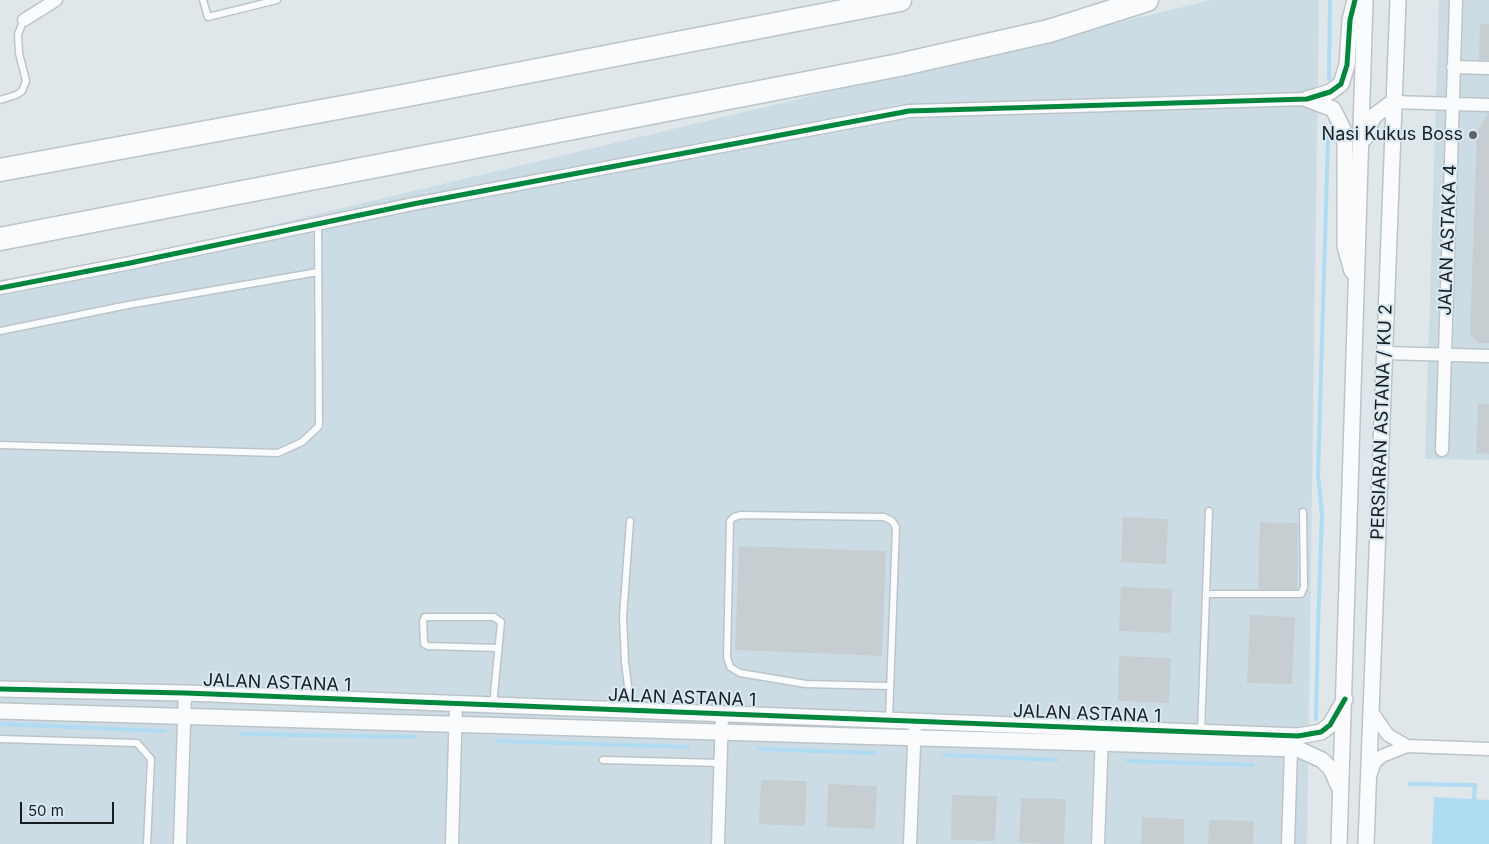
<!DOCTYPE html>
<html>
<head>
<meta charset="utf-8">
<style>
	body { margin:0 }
	#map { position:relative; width:1489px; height:844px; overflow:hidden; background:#dfe7eb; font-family:Inter,sans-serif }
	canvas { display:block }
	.scale { position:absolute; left:20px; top:802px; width:94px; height:22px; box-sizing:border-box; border:2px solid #181d21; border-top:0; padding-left:6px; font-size:15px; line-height:18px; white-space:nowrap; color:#181d21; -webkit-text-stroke:4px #d9e8f1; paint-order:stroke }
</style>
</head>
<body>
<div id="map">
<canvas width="1489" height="844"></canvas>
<div class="scale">50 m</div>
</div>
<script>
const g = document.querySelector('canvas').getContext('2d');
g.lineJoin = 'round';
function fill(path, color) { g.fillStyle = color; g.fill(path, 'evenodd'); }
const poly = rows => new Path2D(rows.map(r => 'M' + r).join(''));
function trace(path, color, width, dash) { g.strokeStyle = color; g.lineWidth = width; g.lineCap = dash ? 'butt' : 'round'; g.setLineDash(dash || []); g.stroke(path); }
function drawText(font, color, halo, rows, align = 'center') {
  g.font = font + ' Inter,sans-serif'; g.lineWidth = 4; g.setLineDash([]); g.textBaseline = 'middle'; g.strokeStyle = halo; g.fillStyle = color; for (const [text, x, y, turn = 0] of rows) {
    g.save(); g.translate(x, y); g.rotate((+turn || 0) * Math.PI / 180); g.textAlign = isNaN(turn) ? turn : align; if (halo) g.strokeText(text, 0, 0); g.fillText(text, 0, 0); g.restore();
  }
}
fill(poly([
	[1212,0,1319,0,1307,844,0,844,0,290],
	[1439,0,1489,0,1489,460,1425,459]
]), '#ccdce5');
fill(poly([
	[1434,797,1489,800,1489,844,1432,844]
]), '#afdbf3');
trace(poly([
	[1329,79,1330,0],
	[1316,719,1318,627,1322,514,1318,475,1328,138],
	[0,724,165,731],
	[241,734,415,737],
	[497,741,688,747],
	[759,749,875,753],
	[944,755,1057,760],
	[1128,761,1253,765],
	[1410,784,1475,785,1474,799]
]), '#afdbf3', 4);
fill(poly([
	[1480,24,1489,24,1489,60,1479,59],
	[1488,113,1489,113,1489,343,1478,343,1470,334,1477,131],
	[1478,403,1489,404,1489,454,1476,453],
	[1123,517,1168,519,1166,564,1121,562],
	[1260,522,1298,523,1297,589,1258,589],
	[739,546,886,551,882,656,735,650],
	[1121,587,1172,589,1171,633,1119,631],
	[1250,615,1295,617,1292,684,1247,683],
	[1119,656,1171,658,1169,703,1118,701],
	[761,780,807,781,805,826,759,824],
	[828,784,877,786,875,829,827,827],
	[952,795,997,796,995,841,951,840],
	[1021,798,1066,799,1064,844,1019,843],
	[1142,817,1184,819,1184,844,1141,844],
	[1209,820,1254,821,1253,844,1208,844]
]), '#c7ced2');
const service = poly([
	[203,0,208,17,277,0],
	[0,100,16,95,22,91,26,81,19,53,18,34,24,20],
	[0,331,128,305,318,272],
	[0,445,278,453,302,442,319,426,318,224],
	[630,521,623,617,625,662,631,710],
	[1206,594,1301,594,1304,587,1303,512],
	[493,705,501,622,494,617,425,617,423,621,424,644,428,646,498,648],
	[889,719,896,527,892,521,884,517,741,515,734,517,730,521,727,657,730,667,740,673,806,684,890,686],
	[1201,732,1209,511],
	[0,739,137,743,151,759,147,844],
	[603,760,720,763]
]);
const minor = poly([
	[24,20,56,0],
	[1453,67,1489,68],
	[1393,102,1489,105],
	[0,288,130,263,413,204,909,111,1307,99],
	[1385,353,1489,356],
	[1442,450,1456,0],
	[1370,709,1388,735,1407,746],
	[1370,776,1375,762,1382,756,1407,746,1489,749],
	[180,844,185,693],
	[452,844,456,703],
	[718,844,722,714],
	[910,844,915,721],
	[1098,844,1102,734],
	[1288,844,1291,749]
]);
const tertiary = poly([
	[1307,99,1333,109,1343,129,1345,144,1345,246,1352,271],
	[1307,99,1330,92,1341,84,1347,65,1350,20,1355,0],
	[1365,138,1371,122,1374,116,1393,102],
	[0,689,185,693,1298,736,1321,732,1330,725,1345,699],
	[0,711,1298,749,1322,760,1331,769,1340,789],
	[1339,844,1365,0],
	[1366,844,1398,0]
]);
const motorway = poly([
	[0,170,403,96,900,0],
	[0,239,899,65,1049,31,1147,0]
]);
trace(service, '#bdc4c8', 9);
trace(minor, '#bdc4c8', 15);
trace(tertiary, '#bdc4c8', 18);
trace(motorway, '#bdc4c8', 25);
trace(service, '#fafbfc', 6);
trace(minor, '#fafbfc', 12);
trace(tertiary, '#fafbfc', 15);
trace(motorway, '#fafbfc', 22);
trace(poly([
	[0,288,130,263,413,204,909,111,1307,99,1330,92,1341,84,1347,65,1350,20,1355,0],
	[0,689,185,693,1298,736,1321,732,1330,725,1345,699]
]), '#00873e', 5);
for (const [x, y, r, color] of [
	[1473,135,5,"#5e6468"]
]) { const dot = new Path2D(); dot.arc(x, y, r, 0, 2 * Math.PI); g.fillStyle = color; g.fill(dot); trace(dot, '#d9e8f1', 2); }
drawText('18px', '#181d21', '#d9e8f1', [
	["Nasi Kukus Boss",1463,135]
], 'right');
drawText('18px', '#181d21', '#d9e8f1', [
	["JALAN ASTAKA 4",1448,240,-88],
	["PERSIARAN ASTANA / KU 2",1382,422,-88],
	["JALAN ASTANA 1",277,683,2],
	["JALAN ASTANA 1",682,698,2],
	["JALAN ASTANA 1",1087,714,2]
]);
</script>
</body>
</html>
